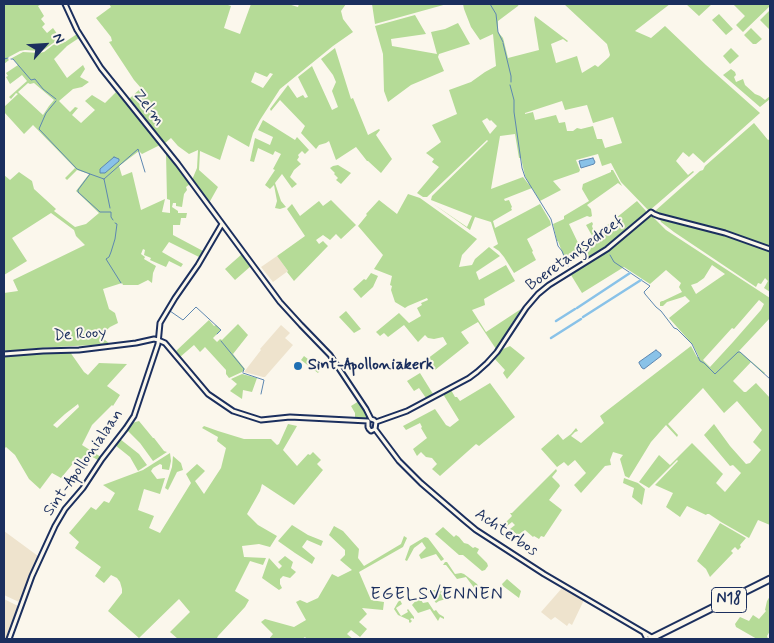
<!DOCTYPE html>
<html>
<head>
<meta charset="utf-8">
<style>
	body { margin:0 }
	#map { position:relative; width:774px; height:643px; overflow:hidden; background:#fbf7ec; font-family:Mynerve,sans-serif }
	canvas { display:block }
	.frame { position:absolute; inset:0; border:5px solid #1b2f5e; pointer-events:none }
	.north { position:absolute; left:20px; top:20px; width:50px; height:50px; -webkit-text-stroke:4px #fbf7ec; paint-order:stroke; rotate:64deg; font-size:14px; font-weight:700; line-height:20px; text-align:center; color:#1b2f5e }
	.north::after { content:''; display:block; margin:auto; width:18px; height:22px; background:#1b2f5e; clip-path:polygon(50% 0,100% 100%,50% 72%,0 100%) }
</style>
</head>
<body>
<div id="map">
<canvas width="774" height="643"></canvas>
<div class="frame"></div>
<div class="north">N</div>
</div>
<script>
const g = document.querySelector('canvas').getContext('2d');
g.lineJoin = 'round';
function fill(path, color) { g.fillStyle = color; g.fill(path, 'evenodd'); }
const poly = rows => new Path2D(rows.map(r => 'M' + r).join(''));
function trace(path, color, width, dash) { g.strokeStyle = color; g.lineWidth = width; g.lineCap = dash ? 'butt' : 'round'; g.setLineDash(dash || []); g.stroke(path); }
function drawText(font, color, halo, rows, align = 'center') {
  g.font = font + ' Mynerve,sans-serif'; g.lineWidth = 4; g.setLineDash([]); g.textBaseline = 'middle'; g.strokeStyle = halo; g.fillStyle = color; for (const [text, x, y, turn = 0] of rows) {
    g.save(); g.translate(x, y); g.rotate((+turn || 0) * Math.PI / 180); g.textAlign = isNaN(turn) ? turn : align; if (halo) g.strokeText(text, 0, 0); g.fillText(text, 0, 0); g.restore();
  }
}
fill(poly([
	[277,256,288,271,273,282,261,267],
	[281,325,290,333,285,338,293,345,265,377,263,377,244,372,261,350,260,349],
	[4,531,38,556,19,602,4,595],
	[562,588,584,600,572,625,569,623,567,626,555,617,551,620,541,612],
	[4,599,18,606,6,639,4,639]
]), '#eee3cd');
fill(poly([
	[4,4,42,4,38,6,44,16,41,19,45,24,42,27,47,33,53,28,60,38,45,49,41,51,25,50,20,51,7,58,9,60,4,64],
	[109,4,225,4,231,6,224,28,240,34,251,4,288,4,298,7,299,4,346,4,341,11,343,19,353,32,333,46,280,89,260,120,253,133,249,147,228,135,220,160,200,151,199,170,218,187,209,203,192,180,197,168,198,150,189,154,178,146,171,138,164,144,129,99,141,88,134,80,109,42,112,41,111,37,96,18,111,7],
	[255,72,267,77,270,73,273,74,263,88,251,82],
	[372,4,447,4,375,24],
	[463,4,519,4,518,6,498,21,498,32,503,38,508,58,539,50,534,19,535,16,568,41,567,42,563,39,551,44,556,63,577,56,582,73,595,65,598,67,609,57,610,55,607,44,564,4,670,4,635,31,651,38,665,26,706,65,760,113,704,163,693,153,689,157,683,152,676,161,688,175,693,171,694,172,649,211,621,182,611,163,602,166,598,154,576,160,580,170,579,172,553,181,561,190,540,201,532,188,504,199,505,201,509,200,512,207,511,208,512,210,493,221,495,228,540,204,550,221,551,225,527,239,533,251,532,252,536,260,514,273,504,257,499,251,493,247,498,244,491,222,475,217,470,230,432,203,467,227,472,216,431,200,432,196,488,141,487,140,427,197,423,197,417,193,439,167,432,162,434,159,426,153,441,142,432,125,457,114,449,90,471,82,485,72,496,66,493,34,480,40,471,27,464,9],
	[562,101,565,110,587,105,593,123,613,117,622,143,605,148,602,139,597,139,593,126,581,129,577,128,573,131,567,131,565,122,559,123,556,115,535,120,533,112,525,114,525,113],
	[487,118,490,121,491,120,497,126,490,134,482,121],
	[515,134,519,158,521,158,525,176,530,186,523,177,491,189,500,136],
	[686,4,712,4,699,16],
	[733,4,770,4,770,6,743,32,736,25,745,16],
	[770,10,770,16,769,17,770,19,770,30,760,20],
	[719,14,733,29,726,35,712,20],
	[415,15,426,34,391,39,392,46,437,54,431,32,445,29,458,23,470,44,439,54,438,57,444,71,411,85,388,102,384,91,383,54,375,26],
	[751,28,762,39,756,44,753,44,744,35],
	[77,34,79,38,67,46,54,59,67,78,83,65,85,69,80,77,89,82,82,87,73,89,59,101,70,112,75,107,78,108,72,115,81,123,95,110,85,101,92,95,105,103,116,92,160,145,142,154,139,151,119,166,122,176,132,172,141,210,165,199,162,212,170,213,170,200,167,199,166,153,190,184,186,187,187,190,184,194,182,207,176,206,176,203,173,203,172,207,178,211,178,213,187,213,186,218,181,218,180,225,173,225,173,235,203,251,199,257,169,242,162,252,183,264,181,267,169,261,166,267,150,260,151,258,144,255,145,250,143,249,141,254,145,257,144,259,156,266,153,273,152,283,148,280,138,285,123,285,122,283,103,289,109,309,115,313,118,323,110,327,100,336,110,344,38,348,4,352,4,293,18,291,13,280,85,245,76,236,74,230,51,213,12,238,27,261,4,275,4,175,10,180,19,172,32,181,34,189,56,209,54,211,75,227,86,224,99,213,76,191,89,174,77,170,67,180,65,178,75,168,33,125,24,134,4,112,4,107,18,94,16,93,11,99,9,97,27,81,22,75,10,84,6,77,8,76,6,73,18,65,12,58,23,52,39,53,44,52,62,38,65,42],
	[28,83,30,84,34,83,54,100,49,106,43,115,18,92],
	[335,48,351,99,353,98,368,135,379,129,380,130,376,135,392,159,381,173,368,161,367,161,356,147,336,160,329,141,326,143,319,145,316,149,301,133,305,126,280,100,271,111,270,109,288,85,297,98,303,95,305,98,308,97,298,77,312,66,332,110,338,107,332,91,336,82,333,75,321,59],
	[731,48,739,56,730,64,723,56],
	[731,69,735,72,736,75,734,77,736,82,743,79,745,85,755,94,760,96,765,100,770,96,770,99,760,107,723,75],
	[263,120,295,140,297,137,309,150,305,154,302,151,298,155,299,157,297,160,301,164,294,170,290,177,297,184,292,188,282,174,275,183,281,201,286,207,280,209,275,208,277,201,274,185,270,189,265,185,275,170,273,169,281,154,275,151,273,155,258,148,254,162,250,161,255,138,270,145,273,137,258,130],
	[754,123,768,140,770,139,770,248,708,227,660,215,655,211,700,171,703,170,705,166],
	[338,165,351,173,341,184,336,180,338,178,334,174,335,173,330,168,333,166],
	[611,170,613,170,622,186,618,183,587,205,591,209,592,216,590,217,587,216,569,224,581,249,595,241,586,225,592,222,593,224,592,226,595,235,637,201,646,211,646,213,606,247,586,260,581,251,565,260,558,241,557,241,553,224,564,219,564,216,589,201,582,189,583,184,611,172],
	[408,194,420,198,477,239,462,255,459,267,472,265,475,259,489,247,500,256,476,272,479,280,506,265,515,281,484,299,485,305,472,310,486,332,521,309,496,349,478,322,461,332,469,343,435,370,427,359,447,344,443,337,434,339,428,338,425,335,418,342,404,325,388,337,384,333,380,336,376,332,399,313,409,323,421,316,417,308,422,305,421,303,428,300,427,298,408,306,405,308,395,302,391,290,392,286,390,285,392,276,374,269,383,255,358,226,367,215,366,214,379,200,397,214],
	[331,200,356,225,341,239,336,234,330,240,323,235,316,240,319,244,323,241,328,246,294,281,287,272,288,271,277,256,305,236,287,209,292,204,300,216,319,201,323,206],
	[650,216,652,216,666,230,770,298,770,318,739,351,765,373,764,374,751,362,733,381,744,392,746,392,756,383,770,398,770,525,758,520,749,538,721,522,709,514,707,514,706,515,687,506,680,517,666,507,673,493,655,485,678,461,677,460,649,488,639,482,659,455,670,465,692,443,723,474,716,483,725,492,741,473,733,465,730,466,704,435,714,424,730,446,746,464,750,463,761,450,753,442,762,430,737,401,724,413,703,388,668,424,678,435,677,437,666,425,651,442,629,478,625,476,620,459,623,455,613,452,610,460,611,465,605,466,581,493,574,485,586,473,575,460,568,466,564,462,557,467,541,449,558,434,563,440,571,434,576,428,578,431,575,432,571,436,581,443,604,423,600,416,691,346,697,357,699,357,693,345,669,318,690,301,685,296,683,297,667,302,663,306,660,306,660,302,662,301,663,301,682,292,679,287,681,283,666,270,650,284,624,267,582,293,571,275,608,251],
	[712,265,725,274,696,294,691,285,697,283,704,278],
	[759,300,764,304,761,310,733,342,710,367,703,360,732,328,734,329],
	[659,217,730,237,770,251,770,292,764,288,768,281,765,278,761,284,758,283,756,287,674,232,661,222],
	[242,254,251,266,235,280,225,269],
	[371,273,378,276,373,287,361,298,353,289,364,279,366,280],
	[346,311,361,329,354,333,339,317],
	[209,320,214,326,216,325,221,330,213,338,217,342,220,339,222,340,238,324,248,335,233,354,245,369,242,372,229,378,226,374,226,370,205,347,200,352,194,345,180,357,176,351],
	[510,346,525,358,507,379,503,373,505,370,494,358,501,350],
	[70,352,84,372,88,375,99,363,127,364,107,386,120,395,113,406,112,405,92,425,82,445,101,457,98,460,87,454,81,459,76,460,61,478,52,473,40,489,29,479,15,455,6,447,4,449,4,356,37,353],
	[78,404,79,407,57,428,53,425,65,414],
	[304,356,317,366,319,363,323,366,318,373,301,360],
	[420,373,433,394,426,398,419,388,414,391,407,381],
	[242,374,257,378,252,392,243,390,242,399,230,391,237,384,231,379],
	[490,383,515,417,479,446,476,444,440,476,432,469,437,464,432,458,426,457,421,452,417,456,413,449,427,438,421,428,422,427,420,423,406,430,403,426,435,409,446,425,450,427,459,420,443,394,451,390,455,397,457,397,460,401],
	[359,401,368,417,367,419,355,419,355,413,351,406],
	[139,421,153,438,154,438,164,451,167,452,153,461,140,443,127,430,132,423],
	[288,424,297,426,283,450,297,466,308,454,310,455,313,452,321,460,317,464,323,470,294,505,262,484,260,491,247,514,258,525,277,536,270,547,259,544,242,546,244,557,266,558,263,565,250,561,235,591,249,600,245,607,218,636,217,638,218,639,178,639,170,632,190,612,179,599,139,638,108,611,122,593,122,589,120,582,117,578,111,575,104,583,95,576,101,567,75,548,79,542,69,533,91,507,96,510,104,501,109,503,115,493,103,485,143,470,170,453,171,461,169,470,162,469,162,465,160,464,153,468,151,471,157,479,165,478,160,494,144,489,138,510,154,516,149,528,160,533,191,483,186,474,197,464,205,471,195,481,204,494,221,468,226,448,217,441,218,437,202,428,204,426,218,431,244,439,271,439,277,445,279,444],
	[120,439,139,454,147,465,138,471,130,457,115,445],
	[173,456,181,463,183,470,177,472,168,490,165,488,172,467],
	[556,469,557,471,552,477,559,484,560,486,549,500,562,510,544,537,541,536,539,539,534,536,533,537,525,530,518,535,510,529,515,525,512,522,507,526,505,523,512,516,510,513,512,513],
	[624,478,638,483,645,489,642,505,632,497,634,488,623,483],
	[720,523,746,538,740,545,741,547,738,550,735,547,731,551,733,553,710,577,706,569,697,561],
	[292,525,308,535,323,541,321,546,307,540,302,547,315,558,312,564,295,553,278,541],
	[334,526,343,531,359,549,358,558,364,566,401,544,404,536,407,538,403,547,359,572,371,600,384,602,383,610,362,608,367,614,359,622,367,629,360,637,351,630,347,634,353,639,307,639,305,637,302,639,269,639,273,634,261,622,265,619,294,627,306,620,296,602,300,600,307,603,318,598,332,574,338,577,352,570,340,560,345,555,345,550,329,535],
	[443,527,454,537,456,535,459,537,464,543,468,544,473,548,475,547,479,549,477,553,487,563,488,566,485,570,482,571,463,555,459,555,435,534],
	[425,537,428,538,444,559,443,560,441,561,436,554,421,559,419,555,426,548,422,542,414,548,407,561,405,560,410,546],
	[285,556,293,562,291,568,296,572,290,578,283,576,280,579,280,584,282,588,279,590,262,578,269,558,279,569,282,566,278,562],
	[445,562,447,562,455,574,461,573,464,574,477,584,478,586,475,589,466,577,457,579,446,565,443,565],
	[507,579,521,591,519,598,503,586,502,584],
	[429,590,440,590,442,592,440,593,444,598,445,597,446,599,439,601,436,603,428,592],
	[770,596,770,631,767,636,768,639,757,639,736,627,735,624,740,617,749,621,753,615,759,619,766,611,765,610,767,601],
	[419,597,423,603,428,602,434,611,436,610,439,614,444,617,444,619,440,617,438,621,430,609,418,613,412,605],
	[400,600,402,604,396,608,401,616,408,612,407,610,408,609,414,617,414,619,412,618,410,619,412,621,410,623,409,622,409,620,398,615,394,609,398,602]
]), '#b5db97');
const water = poly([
	[114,157,119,159,119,161,105,173,100,173,100,169,114,157],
	[593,158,595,162,594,164,581,168,579,161,593,158],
	[656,350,661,354,661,356,644,369,642,368,639,363,639,362,656,350]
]);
fill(water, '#89c2e8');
trace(water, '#5d87b1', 1);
trace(poly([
	[490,4,496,14,498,32,503,42],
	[503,43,511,76,511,82],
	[4,59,8,58],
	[11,59,13,59,31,80,35,79,43,89,56,99],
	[510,85,514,100,514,112,522,168,525,177,551,219,558,246,562,251,568,266],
	[56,101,46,113,39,129,77,169,90,174,78,190,78,192,100,212,111,212,111,217,113,220],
	[90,174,104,179,110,208],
	[104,179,138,149,145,172],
	[115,223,117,224,115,239,111,252,109,257,106,259,121,283],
	[610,255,614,262,650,286,644,292,645,294,656,307,661,311,674,328,677,329,692,344,700,361,704,363,715,374,738,352,740,352,770,379],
	[170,311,183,320,196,307,221,330,217,334],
	[221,341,244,369,243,372],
	[243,373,264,380,261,394]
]), '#5d87b1', 1);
trace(poly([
	[577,308,630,273],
	[583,317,641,280],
	[556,321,575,309],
	[551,338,581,319]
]), '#89c2e8', 2.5);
const tertiary = poly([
	[65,4,77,30,101,68,178,164,280,302,301,325,330,355,366,409,371,419,374,420,376,422],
	[4,354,43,351,79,350,136,343,154,339,158,340,165,343,208,394,233,411,261,420,290,417,368,421],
	[368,421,368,427,369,429,371,431,375,429],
	[376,422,407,411,469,378,477,372,487,363,497,352,526,308,538,294,549,285,607,249,651,212,654,214,659,216,725,233,770,249],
	[376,422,375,429,399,461,421,483,464,520,476,530,544,574,655,639],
	[644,633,647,639],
	[9,639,32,576,55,526,65,509,83,488,102,459,126,428,134,416,158,344,160,323,175,298,198,265,222,224]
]);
const primary = poly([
	[650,639,770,579]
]);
trace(tertiary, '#1b2f5e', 7);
trace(primary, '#1b2f5e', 9);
trace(tertiary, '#fbf7ec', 3);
trace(primary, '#fbf7ec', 5);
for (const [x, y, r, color] of [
	[298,366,5,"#1f6fb2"]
]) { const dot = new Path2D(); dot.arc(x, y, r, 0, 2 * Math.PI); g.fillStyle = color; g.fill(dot); trace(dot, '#fbf7ec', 2); }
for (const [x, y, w] of [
	[729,600,35]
]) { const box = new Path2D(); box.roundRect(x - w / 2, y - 12.5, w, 25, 4); g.fillStyle = '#fbf7ec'; g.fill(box); trace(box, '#1b2f5e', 1); }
drawText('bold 15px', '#1b2f5e', null, [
	["N18",729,600]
]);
drawText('16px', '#1b2f5e', '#fbf7ec', [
	["Zelm",148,108,51],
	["Boeretangsedreef",575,254,-36],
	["De Rooy",80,335,-4],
	["Sint-Apollonialaan",84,463,-55],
	["Achterbos",506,533,34]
]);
drawText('bold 16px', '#1b2f5e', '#fbf7ec', [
	["Sint-Apolloniakerk",308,366]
], 'left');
g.letterSpacing = '1px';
drawText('18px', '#1b2f5e', '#fbf7ec', [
	["EGELSVENNEN",437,595]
]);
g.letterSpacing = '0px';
</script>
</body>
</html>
